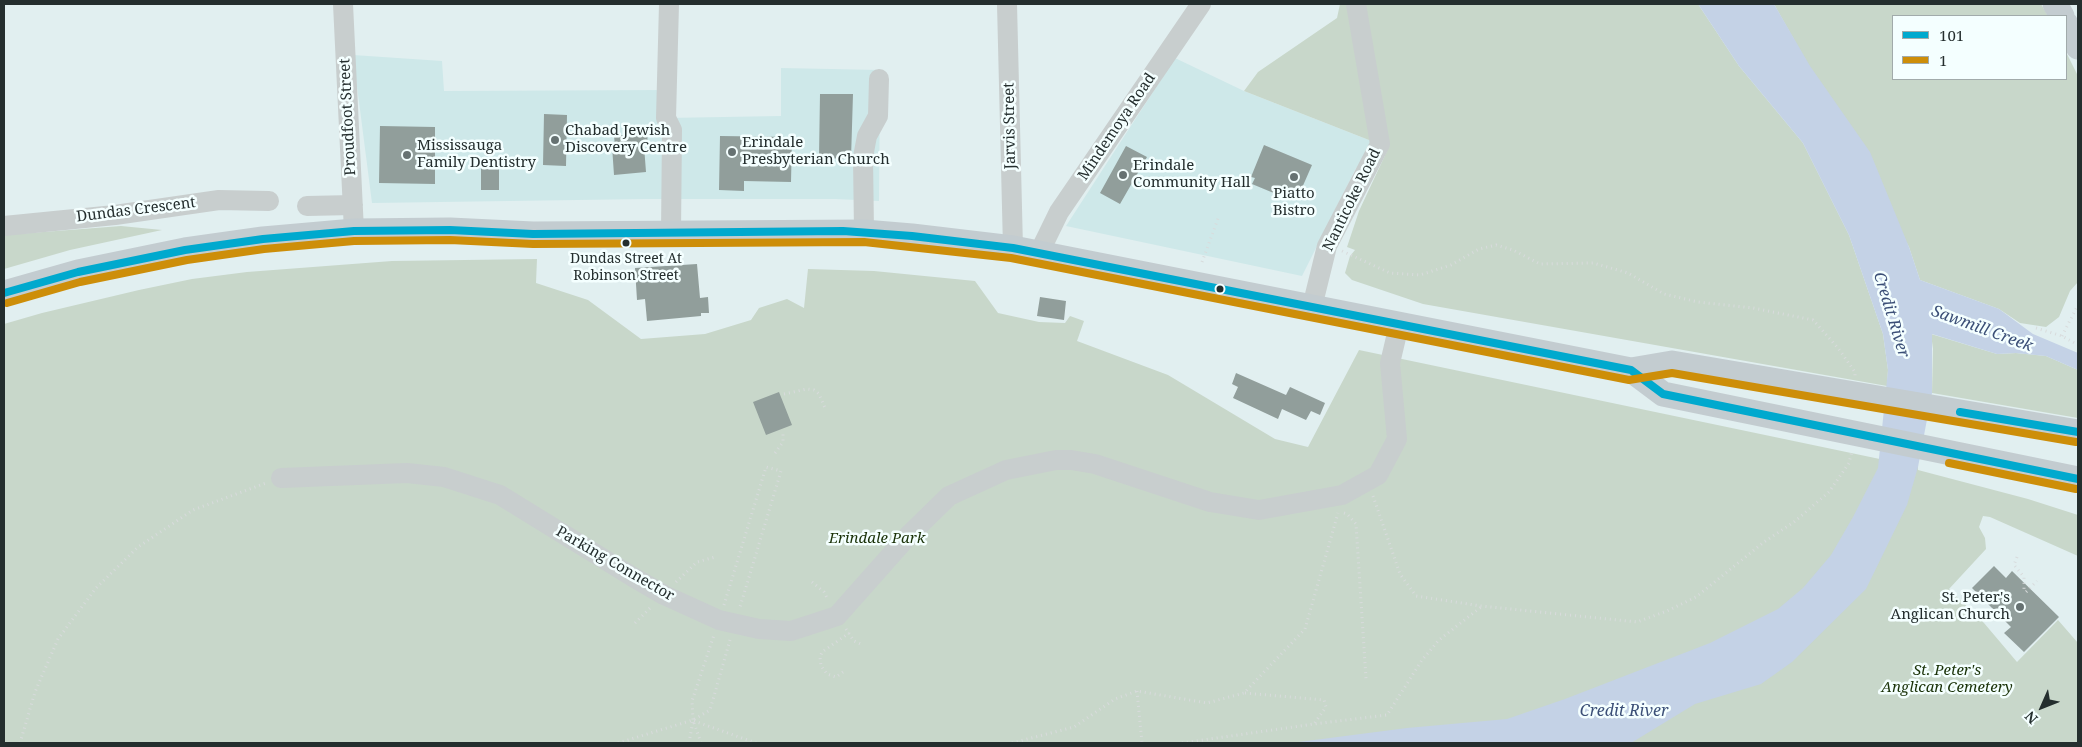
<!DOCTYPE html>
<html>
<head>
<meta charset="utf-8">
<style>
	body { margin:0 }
	#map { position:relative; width:2082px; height:747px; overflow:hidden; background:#e1eff0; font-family:"Noto Serif",serif }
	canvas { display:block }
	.frame { position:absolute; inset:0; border:5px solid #242e2e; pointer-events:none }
	.legend { position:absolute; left:1892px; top:15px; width:175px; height:65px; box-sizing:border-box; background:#f4ffff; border:1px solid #a1abab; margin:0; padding:6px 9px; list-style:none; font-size:15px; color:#242e2e }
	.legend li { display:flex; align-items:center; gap:10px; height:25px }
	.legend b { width:25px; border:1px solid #a1abab }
	.north { position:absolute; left:2017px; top:682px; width:50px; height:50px; -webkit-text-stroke:4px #f4ffff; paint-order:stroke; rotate:226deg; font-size:14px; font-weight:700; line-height:20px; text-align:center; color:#242e2e }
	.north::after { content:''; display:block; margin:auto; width:18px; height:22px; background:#242e2e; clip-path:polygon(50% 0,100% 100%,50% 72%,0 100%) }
</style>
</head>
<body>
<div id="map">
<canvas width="2082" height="747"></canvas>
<div class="frame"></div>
<ul class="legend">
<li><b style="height:6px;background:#00a9ce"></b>101</li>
<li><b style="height:6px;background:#cd8e09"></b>1</li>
</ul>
<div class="north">N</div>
</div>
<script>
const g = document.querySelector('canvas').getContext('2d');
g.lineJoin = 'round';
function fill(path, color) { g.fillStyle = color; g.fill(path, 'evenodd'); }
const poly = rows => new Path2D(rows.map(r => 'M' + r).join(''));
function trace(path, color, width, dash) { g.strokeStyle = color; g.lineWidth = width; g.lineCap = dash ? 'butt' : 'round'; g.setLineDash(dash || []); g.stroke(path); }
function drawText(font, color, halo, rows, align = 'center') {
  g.font = font + ' "Noto Serif",serif'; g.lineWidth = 5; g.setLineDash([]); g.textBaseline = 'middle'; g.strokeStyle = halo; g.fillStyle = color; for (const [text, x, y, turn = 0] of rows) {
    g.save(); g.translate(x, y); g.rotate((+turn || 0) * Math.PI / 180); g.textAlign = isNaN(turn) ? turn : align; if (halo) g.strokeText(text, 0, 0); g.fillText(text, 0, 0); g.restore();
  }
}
fill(poly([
	[353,55,442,61,444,91,665,90,666,118,781,116,781,68,880,70,879,201,835,199,646,199,372,203],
	[1175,58,1244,91,1374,142,1355,170,1302,276,1066,226]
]), '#cee8e9');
fill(poly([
	[1340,4,1698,4,1739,66,1803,143,1849,235,1883,334,1888,370,1887,386,1423,304,1352,280,1345,273,1350,256,1355,250,1347,247,1359,211,1387,151,1374,142,1244,91,1258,72,1337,18],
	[1774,4,2041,4,2048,16,1893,16,1893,79,2066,79,2066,52,2078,76,2078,282,2070,291,2059,317,2046,327,2020,323,1999,309,1920,280,1909,247],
	[121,226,162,230,70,250,4,269,4,235],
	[537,259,536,283,588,300,641,339,705,334,751,320,759,308,787,299,804,308,808,269,874,271,975,281,998,313,1039,322,1065,323,1070,316,1084,321,1077,341,1168,375,1275,439,1308,447,1359,350,1918,467,1918,470,2028,499,2078,515,2078,556,1990,517,1983,516,1979,527,1985,538,1986,549,1949,589,1984,623,2017,662,2058,620,2078,643,2078,743,4,743,4,324,42,313,139,290,192,279,247,272,392,261],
	[1931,334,1997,354,2016,353,2046,356,2078,370,2078,418,1932,393,1933,349]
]), '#c8d7ca');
fill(poly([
	[1698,4,1774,4,1810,66,1870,152,1909,247,1920,280,1999,309,2033,334,2078,353,2078,370,2046,356,2016,353,1997,354,1932,334,1932,393,1918,467,1907,505,1866,589,1792,662,1761,684,1695,704,1631,743,1291,743,1407,728,1507,719,1565,699,1710,643,1778,609,1803,588,1831,555,1853,517,1878,468,1888,370,1883,334,1849,235,1803,143,1739,66]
]), '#c4d2e6');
fill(poly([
	[820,94,853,94,851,159,819,158],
	[544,114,567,115,566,166,543,165],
	[380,126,435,127,435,184,379,183],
	[647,133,648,145,644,146,646,172,614,175,612,146,615,146,614,136],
	[720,136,792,137,791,182,744,181,744,191,719,190],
	[1264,145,1312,165,1298,197,1279,188,1276,194,1252,184,1255,178,1251,177],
	[1126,146,1147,157,1120,204,1100,193],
	[481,160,499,160,499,190,481,190],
	[697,264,700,298,708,297,709,313,701,313,701,316,647,321,645,299,637,300,635,268],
	[1040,297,1066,301,1064,320,1037,316],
	[1236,373,1286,395,1290,387,1325,403,1320,415,1311,411,1306,420,1282,409,1278,419,1233,398,1238,387,1232,384],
	[779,392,792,425,766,435,753,402],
	[1994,566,2006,578,2012,571,2059,617,2024,652,2004,633,2011,627,1972,588]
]), '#919e9b');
trace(poly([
	[1342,251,1390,273,1420,275,1451,265,1479,249,1496,245,1513,250,1540,264,1593,263,1628,273,1664,294,1698,302,1753,308,1813,320,1838,348,1855,372,1855,376],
	[1202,262,1219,216],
	[2036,328,2062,336,2078,345],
	[2062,336,2078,305],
	[784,394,807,389,814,390,819,394,825,408],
	[775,453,783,442,783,432],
	[1373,496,1400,574,1416,596,1481,606,1637,622,1667,611,1696,597,1764,542,1794,522,1829,492,1849,463,1852,451],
	[1344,513,1347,514,1356,524,1366,679],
	[2017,557,2014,565,2024,577,2024,589,2026,592,2037,581],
	[676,582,697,562,715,557],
	[812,582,824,592,828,600],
	[724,605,766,467,781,471,740,607],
	[635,623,652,606],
	[846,629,854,641,863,645],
	[843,672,836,677,827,674,821,666,820,657,822,652,849,633],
	[1137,691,1142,743],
	[1245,693,1324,700,1326,707,1314,724],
	[694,721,756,743],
	[20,743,35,692,58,639,96,588,138,547,193,510,266,483],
	[618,743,693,720,710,710,730,640],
	[689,743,693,721],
	[701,743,693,720,692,701,714,635],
	[1012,743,1074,727,1115,699,1137,691,1207,703,1244,693,1305,629,1338,513],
	[1182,743,1314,724,1387,715,1422,660,1439,640,1481,607]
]), '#d8dbdc', 3, [1, 4]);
trace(poly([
	[343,4,354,231],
	[669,4,666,118,672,130,671,233],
	[1007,4,1013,248],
	[307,206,353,205],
	[4,226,115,215,219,200,269,201],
	[864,232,863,157,867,136,878,116,879,79],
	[1039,253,1059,212,1201,4],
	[1312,307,1327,246,1380,144,1356,4],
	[281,478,407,473,444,477,500,495,633,577,664,595,719,620,759,629,791,631,837,616,908,536,949,496,1006,470,1056,460,1071,460,1095,464,1210,502,1259,510,1342,495,1378,475,1397,439,1390,363,1399,325]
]), '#c8cece', 20);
trace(poly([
	[2055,4,2062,16],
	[2066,24,2078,47],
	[4,293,78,272,185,250,263,239,354,231,450,230,533,234,864,232,912,236,1013,248,1631,370,1672,363,2078,432],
	[1631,370,1663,394,2078,479]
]), '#c3ccd0', 25);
trace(poly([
	[4,293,78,272,185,250,263,239,354,231,450,230,533,234,843,231,912,236,1013,248,1631,370,1663,394,2078,479],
	[1960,412,2078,432]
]), '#00a9ce', 8);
trace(poly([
	[7,303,80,282,187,260,264,249,354,241,450,240,533,244,864,242,1011,258,1629,380,1672,373,2076,442],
	[1949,463,2076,489]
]), '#cd8e09', 8);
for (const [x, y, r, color] of [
	[555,140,5,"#667272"],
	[732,152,5,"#667272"],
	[407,155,5,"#667272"],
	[1123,175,5,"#667272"],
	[1294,177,5,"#667272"],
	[626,243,4.5,"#242e2e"],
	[1220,289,4.5,"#242e2e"],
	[2020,607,5,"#667272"]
]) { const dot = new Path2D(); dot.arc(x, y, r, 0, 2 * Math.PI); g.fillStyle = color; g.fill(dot); trace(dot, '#f4ffff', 2); }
drawText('14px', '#242e2e', '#f4ffff', [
	["Dundas Street At",626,259],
	["Robinson Street",626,276]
]);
drawText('15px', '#242e2e', '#f4ffff', [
	["Proudfoot Street",348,117,-93],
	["Jarvis Street",1010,126,-91],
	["Mindemoya Road",1117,127,-56],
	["Nanticoke Road",1352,200,-64],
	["Dundas Crescent",136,210,-7],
	["Parking Connector",615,564,30]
]);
drawText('15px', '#242e2e', '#f4ffff', [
	["Chabad Jewish",565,131],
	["Discovery Centre",565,148],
	["Erindale",742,143],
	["Presbyterian Church",742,160],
	["Mississauga",417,146],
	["Family Dentistry",417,163],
	["Erindale",1133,166],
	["Community Hall",1133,183],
	["Piatto",1294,194,"center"],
	["Bistro",1294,211,"center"],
	["St. Peter's",2010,598,"right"],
	["Anglican Church",2010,615,"right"]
], 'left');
drawText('italic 15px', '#193107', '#f4ffff', [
	["Erindale Park",877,539],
	["St. Peter's",1947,671],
	["Anglican Cemetery",1947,688]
]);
drawText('italic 16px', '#3b4f77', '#f4ffff', [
	["Credit River",1891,315,73],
	["Sawmill Creek",1982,329,20],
	["Credit River",1624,711]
]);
</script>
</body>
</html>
